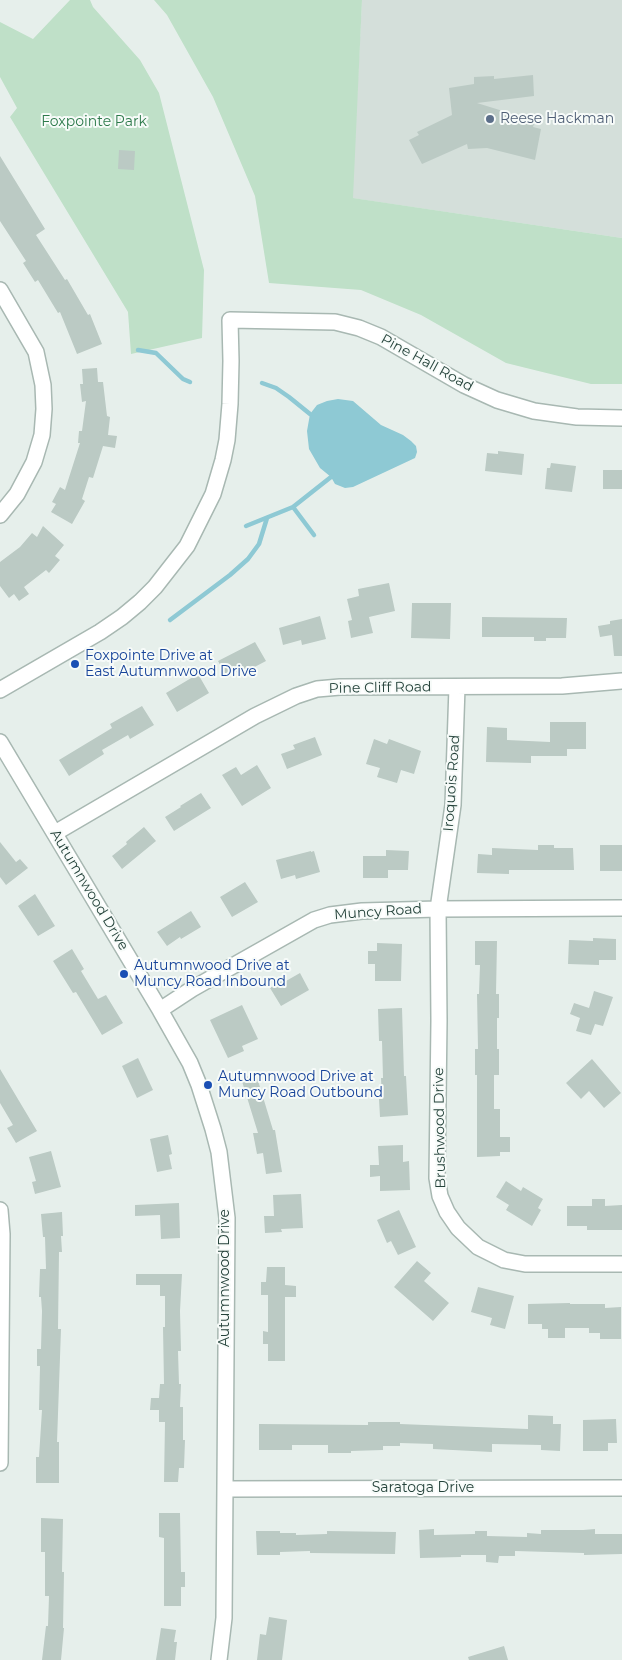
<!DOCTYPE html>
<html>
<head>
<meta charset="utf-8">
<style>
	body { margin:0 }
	canvas { display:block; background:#e6efeb }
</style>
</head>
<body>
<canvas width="622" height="1660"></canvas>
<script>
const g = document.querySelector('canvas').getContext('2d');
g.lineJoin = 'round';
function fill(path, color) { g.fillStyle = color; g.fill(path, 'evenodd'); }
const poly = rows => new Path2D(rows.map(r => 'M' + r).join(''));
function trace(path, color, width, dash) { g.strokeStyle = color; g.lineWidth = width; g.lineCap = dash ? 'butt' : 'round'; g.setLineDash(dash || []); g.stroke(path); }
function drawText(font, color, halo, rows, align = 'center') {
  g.font = font + ' Montserrat,sans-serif'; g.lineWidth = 4; g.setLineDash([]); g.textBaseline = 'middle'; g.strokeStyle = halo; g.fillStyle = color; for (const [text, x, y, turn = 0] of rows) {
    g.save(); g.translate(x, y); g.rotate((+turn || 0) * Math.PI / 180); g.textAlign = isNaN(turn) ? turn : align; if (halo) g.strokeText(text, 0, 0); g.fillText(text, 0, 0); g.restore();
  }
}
fill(poly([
	[362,0,622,0,622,238,352,198]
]), '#d4dfda');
fill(poly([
	[70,0,90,0,93,7,140,60,159,93,204,270,202,338,131,354,128,312,10,117,17,108,0,77,0,22,33,39],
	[154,0,362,0,353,198,622,238,622,384,591,384,506,363,421,315,361,290,269,283,255,196,213,97,167,15]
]), '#bfe0c8');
fill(poly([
	[338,399,353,401,381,425,403,435,411,441,416,446,417,452,415,458,353,487,345,488,335,484,331,477,320,468,309,449,307,431,310,414,317,405,327,401]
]), '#8ec9d4');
trace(poly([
	[138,350,156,353,183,379,190,382],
	[262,383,276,388,289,397,310,414],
	[293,507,314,535],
	[246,526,293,507,331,477],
	[170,620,230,575,248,559,259,544,267,518]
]), '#8ec9d4', 4.5);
fill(poly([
	[533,75,534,96,477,103,535,121,533,127,541,129,535,160,487,148,468,149,467,144,422,164,409,140,419,135,417,132,452,115,449,88,474,84,474,77,494,76,494,79],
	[119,150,135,151,134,170,118,169],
	[0,156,45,229,36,235,65,280,67,279,88,315,90,314,102,344,77,354,60,312,58,313,38,280,35,282,23,263,26,261,0,221],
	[97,368,98,382,103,382,107,416,110,417,108,435,117,436,115,448,103,446,93,478,89,477,82,499,85,501,72,524,51,512,56,504,52,502,60,487,65,490,80,443,78,443,79,431,82,431,86,401,82,402,80,384,83,384,82,369],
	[498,451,524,454,522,475,485,471,487,453,498,454],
	[551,463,576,466,572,492,545,489,547,468,550,468],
	[603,470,622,470,622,489,603,489],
	[43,526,64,545,55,556,60,560,49,573,46,570,24,587,29,594,19,601,14,594,9,598,0,586,0,562,20,547,32,533,37,537],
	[389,583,395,611,369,617,373,633,351,638,348,621,352,620,347,599,359,596,358,589],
	[412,603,451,603,450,639,411,638],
	[320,616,326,639,302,645,301,640,283,645,279,628],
	[482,617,567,618,566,638,546,638,546,641,534,641,534,637,482,637],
	[622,619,622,656,614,656,612,635,600,637,598,626,610,624,610,621],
	[255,642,266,661,245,672,243,668,227,677,218,661],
	[198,674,209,693,177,712,166,693],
	[142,706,154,725,130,739,128,735,102,750,104,754,69,776,59,760,112,728,110,724],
	[550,722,586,722,586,749,567,749,567,756,531,756,531,763,486,762,487,727,507,728,507,740,550,742],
	[315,737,322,755,287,769,281,754,295,749,293,745],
	[374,739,387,744,389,739,421,751,414,774,401,770,397,783,377,777,380,768,366,764],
	[257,765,271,788,242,806,222,775,236,767,241,775],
	[201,793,211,808,174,831,165,817,181,807,180,806],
	[144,827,156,841,122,869,112,856,127,844,126,842],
	[0,842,16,862,20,859,28,868,6,885,0,877],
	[538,845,554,845,554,848,573,848,574,870,509,870,509,874,477,873,478,854,492,855,492,848,538,850],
	[600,845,622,845,622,871,600,871],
	[386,850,409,851,408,870,388,870,388,878,363,878,363,856,386,856],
	[311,851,311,852,314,851,320,872,296,879,295,875,281,879,276,860],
	[245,882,258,902,232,917,220,897],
	[35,894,55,926,38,936,18,906],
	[191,911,201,927,181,939,180,937,167,946,157,932],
	[593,938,616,939,616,960,599,960,599,965,568,964,569,940,593,941],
	[475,941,497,941,496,994,499,994,499,1018,497,1018,497,1049,499,1049,499,1075,494,1075,494,1109,500,1109,500,1137,510,1137,510,1152,500,1152,500,1156,477,1157,477,1075,475,1075,475,1049,478,1049,477,994,479,994,480,965,475,965],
	[377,943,402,944,401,981,375,981,375,964,368,964,368,951,377,951],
	[72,949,84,969,81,971,98,999,106,995,123,1023,102,1035,76,992,73,993,53,961],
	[300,973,309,990,281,1006,270,988,285,979,286,981],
	[594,991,613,997,603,1026,595,1024,591,1035,576,1031,580,1018,570,1014,574,1003,589,1008],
	[242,1005,258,1039,242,1046,244,1051,228,1058,210,1020],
	[402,1008,404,1076,406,1076,408,1115,380,1117,379,1099,382,1099,381,1078,383,1078,382,1041,379,1041,378,1009],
	[138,1058,153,1090,137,1098,122,1066],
	[592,1059,621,1093,604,1108,589,1091,581,1099,566,1083],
	[0,1069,37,1131,16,1143,7,1128,13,1125,0,1103],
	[256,1074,273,1130,275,1130,282,1172,266,1174,263,1153,257,1154,253,1133,258,1133,241,1078],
	[168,1135,172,1154,169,1155,172,1169,157,1172,150,1139],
	[403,1145,403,1162,409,1161,410,1190,380,1191,380,1176,370,1177,370,1165,379,1165,378,1146],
	[51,1151,61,1187,35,1194,32,1182,36,1181,29,1157],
	[506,1181,521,1191,523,1187,543,1199,538,1208,541,1210,532,1226,506,1210,509,1205,496,1197],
	[301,1194,303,1228,281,1229,282,1232,265,1233,264,1216,274,1216,273,1195],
	[592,1199,605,1199,605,1206,622,1205,622,1230,587,1230,587,1226,567,1226,567,1206,592,1206],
	[179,1203,180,1238,161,1239,160,1215,135,1216,135,1205],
	[399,1210,416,1247,398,1255,391,1241,387,1243,377,1220],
	[62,1212,63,1236,61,1236,62,1252,59,1252,58,1329,61,1329,57,1442,59,1442,59,1483,36,1483,36,1457,39,1457,42,1410,39,1410,40,1366,37,1366,37,1349,41,1349,42,1311,41,1297,39,1297,40,1269,46,1269,45,1237,43,1237,41,1214],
	[417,1261,431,1273,424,1281,449,1303,433,1321,394,1287],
	[267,1267,285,1267,285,1285,296,1286,296,1297,285,1297,285,1361,268,1361,268,1344,263,1344,263,1331,268,1332,268,1295,261,1295,261,1282,266,1282],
	[136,1274,182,1274,180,1311,181,1351,178,1351,179,1384,181,1384,180,1407,183,1407,183,1440,185,1440,184,1468,179,1468,178,1482,164,1482,165,1422,159,1422,159,1410,150,1410,151,1398,159,1398,160,1384,164,1384,163,1327,165,1327,165,1296,160,1296,160,1285,136,1285],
	[478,1287,514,1296,505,1329,490,1325,492,1318,471,1312],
	[570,1303,570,1304,605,1304,605,1308,621,1307,621,1339,600,1339,600,1333,589,1333,589,1328,565,1328,565,1338,548,1338,548,1329,542,1329,542,1324,528,1324,528,1304],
	[528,1415,553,1416,553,1424,561,1424,560,1451,541,1450,541,1445,492,1444,492,1452,433,1449,433,1444,400,1443,400,1446,383,1446,383,1450,351,1451,351,1453,328,1453,328,1445,292,1445,292,1450,259,1450,259,1424,368,1425,368,1422,400,1422,400,1424,528,1429],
	[616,1419,617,1443,608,1443,608,1451,583,1451,583,1420],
	[159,1513,180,1513,181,1572,185,1572,185,1587,181,1587,181,1606,164,1606,164,1538,159,1537],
	[41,1518,63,1519,62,1572,64,1572,63,1628,64,1628,61,1660,42,1660,46,1626,48,1626,49,1596,45,1596,45,1552,41,1552],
	[434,1529,434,1535,475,1534,475,1531,487,1531,487,1536,527,1537,527,1533,541,1534,541,1530,583,1530,595,1529,595,1534,622,1534,622,1554,584,1555,584,1553,515,1551,515,1556,499,1556,498,1563,486,1562,486,1555,461,1555,461,1557,420,1558,419,1530],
	[256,1531,280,1531,280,1533,296,1533,296,1535,327,1534,327,1531,396,1532,395,1554,310,1553,310,1551,280,1552,280,1555,257,1555],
	[269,1617,287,1620,282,1660,257,1660,260,1634,266,1635],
	[161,1628,176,1630,174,1642,177,1642,175,1660,156,1660],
	[504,1646,508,1660,469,1660,468,1657]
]), '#bbcac4');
const minor = poly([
	[0,290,36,352,43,385,44,409,42,435,34,462,17,494,0,515],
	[457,687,453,805,438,909,439,1021,437,1178,440,1196,447,1212,458,1228,478,1247,504,1260,525,1264,622,1264],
	[0,690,100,632,122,617,140,602,155,587,187,546,213,494,223,460,227,440,230,404,231,361,230,320,335,322,359,328,381,337,464,385,497,400,534,411,577,417,622,418],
	[0,742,160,1010,190,1063,199,1085,213,1129,219,1152,227,1218,224,1618,219,1660],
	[55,833,255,716,296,696,317,689,340,687,562,686,622,681],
	[160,1010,192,989,314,920,330,915,362,911,438,909,622,908],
	[0,1210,2,1234,0,1463],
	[225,1489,622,1488]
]);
trace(minor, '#a8b8b2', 18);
trace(minor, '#fff', 15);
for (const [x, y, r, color] of [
	[490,119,5,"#5c6f8a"],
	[75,664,5,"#1a4fb4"],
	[124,974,5,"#1a4fb4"],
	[208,1085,5,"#1a4fb4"]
]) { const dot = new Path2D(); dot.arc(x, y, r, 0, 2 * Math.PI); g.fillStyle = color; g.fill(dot); trace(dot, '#f7fbf9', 2); }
drawText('14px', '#4e5e75', '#f7fbf9', [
	["Reese Hackman",500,119]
], 'left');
drawText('14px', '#2d7a4b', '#f7fbf9', [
	["Foxpointe Park",94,122]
]);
drawText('14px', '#24423a', '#f7fbf9', [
	["Pine Hall Road",427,363,29],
	["Pine Cliff Road",380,688,-1],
	["Iroquois Road",452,783,-86],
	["Autumnwood Drive",89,890,59],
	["Muncy Road",378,912,-4],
	["Brushwood Drive",440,1128,-91],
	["Autumnwood Drive",225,1278,-90],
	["Saratoga Drive",423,1488]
]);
drawText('14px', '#164399', '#f7fbf9', [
	["Foxpointe Drive at",85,656],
	["East Autumnwood Drive",85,672],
	["Autumnwood Drive at",134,966],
	["Muncy Road Inbound",134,982],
	["Autumnwood Drive at",218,1077],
	["Muncy Road Outbound",218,1093]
], 'left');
</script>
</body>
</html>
